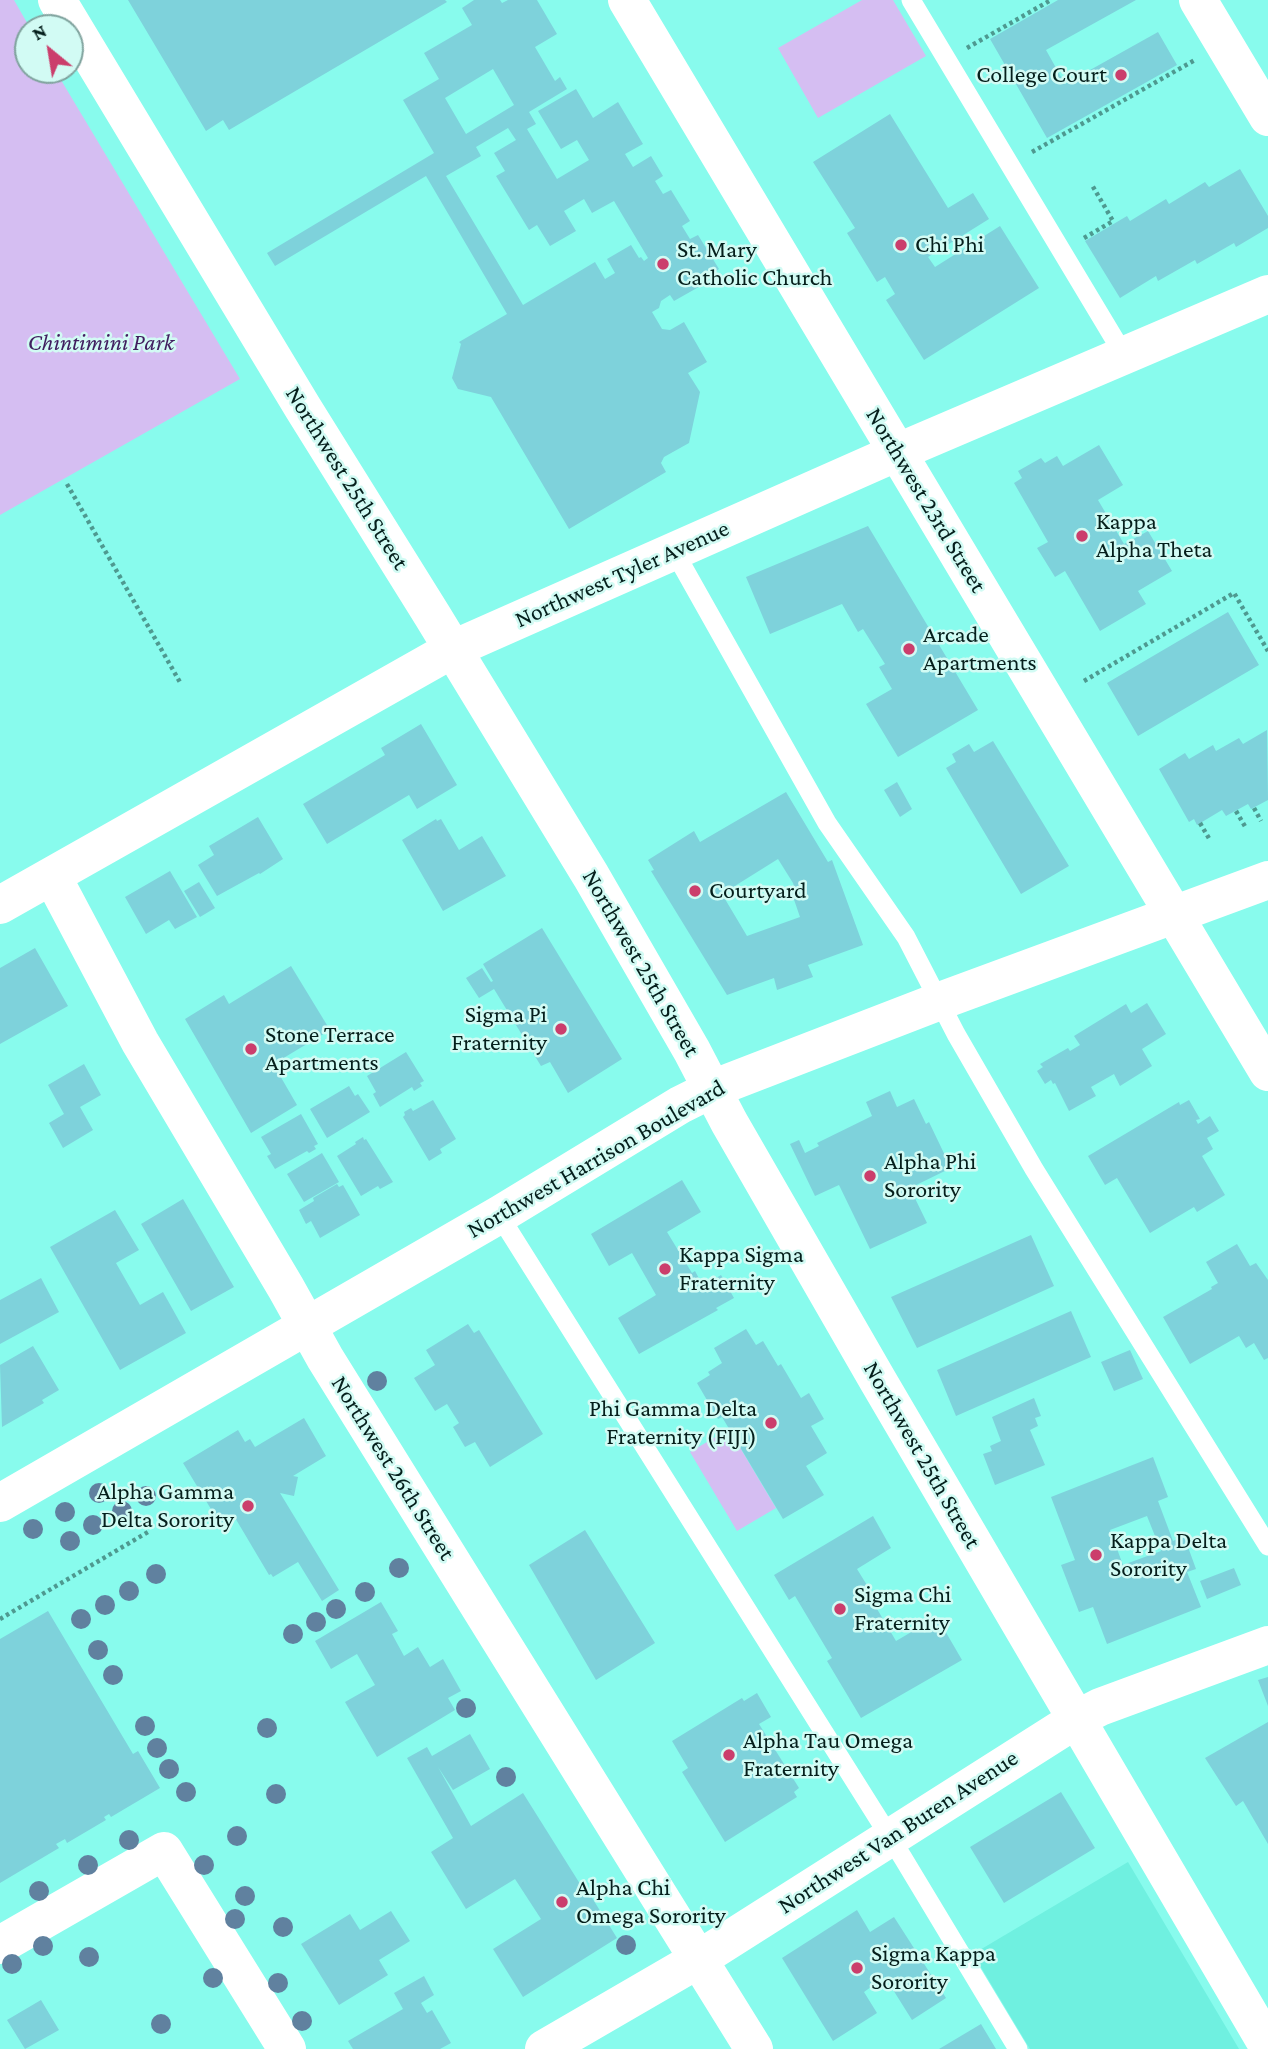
<!DOCTYPE html>
<html>
<head>
<meta charset="utf-8">
<style>
	body { margin:0 }
	#map { position:relative; width:1268px; height:2049px; overflow:hidden; background:#88fbed; font-family:"Crimson Pro",serif }
	canvas { display:block }
	.north { position:absolute; left:14px; top:14px; width:70px; height:70px; box-sizing:border-box; background:#d2fbf4; border:2px solid #80a39e; border-radius:50%; rotate:330deg; font-size:19px; font-weight:700; line-height:28px; text-align:center; color:#051f1c }
	.north::after { content:''; display:block; margin:auto; width:24px; height:32px; background:#cb3e6c; clip-path:polygon(50% 0,100% 100%,50% 72%,0 100%) }
</style>
</head>
<body>
<div id="map">
<canvas width="1268" height="2049"></canvas>
<div class="north">N</div>
</div>
<script>
const g = document.querySelector('canvas').getContext('2d');
g.lineJoin = 'round';
function fill(path, color) { g.fillStyle = color; g.fill(path, 'evenodd'); }
const poly = rows => new Path2D(rows.map(r => 'M' + r).join(''));
function trace(path, color, width, dash) { g.strokeStyle = color; g.lineWidth = width; g.lineCap = dash ? 'butt' : 'round'; g.setLineDash(dash || []); g.stroke(path); }
function drawText(font, color, halo, rows, align = 'center') {
  g.font = font + ' "Crimson Pro",serif'; g.lineWidth = 5; g.setLineDash([]); g.textBaseline = 'middle'; g.strokeStyle = halo; g.fillStyle = color; for (const [text, x, y, turn = 0] of rows) {
    g.save(); g.translate(x, y); g.rotate((+turn || 0) * Math.PI / 180); g.textAlign = isNaN(turn) ? turn : align; if (halo) g.strokeText(text, 0, 0); g.fillText(text, 0, 0); g.restore();
  }
}
fill(poly([
	[1128,1862,1239,2049,1030,2049,973,1954]
]), '#6ff0e0');
fill(poly([
	[0,0,14,0,30,28,28,28,28,70,55,70,240,379,0,515],
	[862,0,893,0,926,56,818,118,778,48],
	[729,1429,776,1508,737,1531,690,1452]
]), '#d5bef2');
fill(poly([
	[128,0,445,0,447,2,229,130,223,120,206,131],
	[474,0,500,0,502,3,508,0,537,0,557,34,535,47,555,81,560,77,567,89,529,112,536,124,527,129,557,179,589,160,577,140,561,149,538,111,576,89,593,118,618,102,643,144,625,154,633,167,651,156,663,176,655,181,663,194,671,190,690,221,682,226,690,239,698,235,719,269,702,280,704,284,674,301,670,295,661,301,659,308,652,312,662,329,670,330,684,322,707,362,688,373,700,392,689,443,664,457,661,463,666,472,569,529,491,397,458,389,452,378,461,344,459,342,507,314,426,176,275,266,267,253,434,153,403,100,439,79,424,53,472,25,462,8],
	[493,69,514,105,466,134,445,98],
	[508,128,516,140,494,153,505,171,496,176,529,230,537,225,550,246,576,231,564,211,584,199,592,213,614,201,648,258,644,261,641,257,639,258,631,245,607,259,615,273,605,279,595,262,523,305,446,176,481,156,476,147],
	[1058,0,1136,0,1046,50,1065,84,1158,32,1177,65,1047,138,990,39],
	[890,114,948,208,973,193,989,219,928,257,935,267,1000,226,1039,288,924,360,886,300,895,294,885,277,877,282,847,233,855,228,813,162],
	[1240,169,1268,216,1268,228,1236,247,1234,243,1197,264,1195,260,1158,281,1156,276,1120,298,1085,241,1127,216,1130,221,1166,199,1169,204,1205,182,1209,187],
	[1099,445,1123,485,1098,500,1124,544,1148,531,1172,571,1138,591,1146,604,1100,631,1065,571,1055,577,1037,548,1048,542,1014,483,1022,478,1018,471,1041,458,1045,463,1057,456,1063,466],
	[868,526,978,710,898,757,866,704,892,689,879,667,885,664,863,629,858,632,842,604,770,634,746,577],
	[1228,612,1259,665,1138,736,1107,683],
	[421,724,457,785,417,809,409,795,327,844,303,804,385,755,381,748],
	[1267,730,1268,800,1251,809,1248,804,1226,816,1222,810,1197,825,1194,819,1189,822,1159,769,1185,753,1189,759,1213,745,1216,751,1239,738,1243,744],
	[993,741,1069,866,1021,894,946,768,956,762,952,754,969,744,974,752],
	[897,782,912,809,900,817,884,790],
	[786,792,828,862,832,860,863,945,808,965,813,977,777,990,774,978,727,995,651,871,654,870,648,860,694,831,700,842],
	[778,859,793,883,794,886,790,888,800,917,747,936,722,894],
	[258,817,283,859,260,874,259,873,217,896,198,865,214,855,209,846],
	[436,819,437,821,441,819,459,850,482,836,506,876,443,911,402,840],
	[170,871,197,917,175,929,169,920,146,934,125,897],
	[199,882,215,908,200,917,184,891],
	[542,928,622,1059,568,1093,550,1062,541,1066,494,989,479,998,466,978,482,968,491,982,493,981,483,964],
	[35,948,68,1006,0,1044,0,968],
	[291,966,330,1030,267,1068,269,1071,275,1067,297,1105,251,1133,185,1019,224,995,229,1004],
	[1147,1003,1166,1034,1142,1049,1152,1066,1120,1086,1114,1074,1091,1087,1096,1096,1069,1111,1055,1083,1053,1084,1051,1080,1045,1084,1037,1071,1043,1067,1040,1064,1068,1048,1070,1051,1080,1045,1074,1036,1126,1004,1131,1013],
	[406,1052,424,1081,420,1083,422,1086,414,1091,412,1087,380,1107,373,1094,376,1092,367,1076],
	[84,1064,101,1095,80,1107,93,1130,63,1148,49,1123,64,1114,48,1085],
	[349,1086,355,1096,358,1094,370,1112,327,1138,310,1109],
	[890,1091,897,1107,914,1099,926,1124,929,1122,951,1168,910,1188,927,1223,870,1249,839,1185,815,1196,790,1144,799,1140,805,1153,819,1146,817,1143,872,1116,866,1102],
	[433,1100,456,1139,440,1149,442,1153,429,1161,403,1117,405,1115,404,1112,411,1108,413,1111],
	[1189,1100,1200,1119,1196,1120,1198,1124,1210,1116,1219,1131,1207,1138,1213,1149,1202,1156,1225,1195,1197,1212,1194,1207,1150,1233,1117,1178,1105,1185,1088,1156,1179,1102,1180,1105],
	[301,1114,318,1144,314,1146,316,1149,309,1153,307,1151,275,1169,267,1156,271,1154,261,1137],
	[363,1137,364,1140,366,1139,393,1182,380,1189,378,1186,361,1196,337,1156,356,1144,355,1142],
	[322,1153,339,1182,304,1202,287,1174],
	[682,1180,701,1212,667,1232,692,1273,695,1271,703,1286,721,1275,734,1298,716,1308,718,1310,639,1354,618,1318,656,1295,632,1253,609,1266,591,1234],
	[337,1184,339,1187,343,1185,360,1215,320,1238,311,1221,306,1224,299,1210,314,1201,313,1198],
	[183,1199,234,1287,191,1311,141,1224],
	[115,1210,139,1250,116,1263,140,1305,163,1292,186,1333,120,1370,50,1247],
	[1031,1235,1054,1286,917,1348,891,1297],
	[1237,1244,1250,1266,1256,1263,1268,1280,1268,1358,1264,1360,1254,1343,1246,1348,1239,1336,1190,1364,1163,1317,1212,1289,1211,1287,1218,1283,1206,1262],
	[41,1278,59,1312,0,1344,0,1300],
	[1071,1311,1091,1357,956,1416,937,1370],
	[468,1324,474,1333,479,1330,543,1434,490,1467,475,1442,465,1447,453,1427,459,1423,447,1404,435,1411,414,1378,435,1365,426,1350],
	[746,1329,756,1345,763,1341,778,1366,781,1364,801,1398,809,1393,824,1419,811,1426,827,1453,806,1466,824,1495,783,1519,722,1417,718,1419,697,1383,710,1375,708,1372,722,1363,714,1348],
	[33,1346,59,1390,42,1400,44,1403,2,1427,0,1365],
	[1130,1350,1143,1379,1114,1391,1101,1362],
	[1034,1398,1041,1416,1035,1418,1038,1426,1030,1430,1045,1465,995,1485,983,1454,992,1451,990,1446,1001,1441,992,1417],
	[304,1418,326,1456,293,1476,298,1477,294,1496,280,1493,339,1590,322,1601,298,1562,273,1577,271,1574,269,1575,234,1516,220,1524,183,1463,238,1430,245,1442,250,1439,255,1447],
	[1153,1457,1168,1497,1158,1501,1173,1541,1184,1536,1196,1569,1187,1572,1201,1607,1107,1644,1093,1607,1079,1612,1061,1565,1075,1560,1051,1497],
	[1147,1516,1161,1551,1123,1565,1110,1530],
	[873,1516,891,1548,857,1569,870,1590,867,1592,896,1641,937,1617,962,1660,861,1718,827,1661,832,1658,795,1596,789,1600,774,1575],
	[585,1530,655,1643,596,1680,529,1565],
	[1234,1568,1241,1585,1207,1599,1200,1581],
	[381,1602,398,1631,392,1634,404,1656,418,1647,430,1667,443,1659,461,1691,448,1698,455,1710,377,1757,345,1702,375,1685,357,1654,331,1669,315,1641],
	[48,1611,133,1754,138,1751,160,1788,111,1817,109,1814,104,1817,106,1820,67,1843,65,1839,56,1844,59,1848,0,1883,0,1639],
	[1268,1677,1268,1706,1258,1680],
	[757,1693,771,1717,759,1724,799,1788,794,1792,797,1797,725,1842,682,1772,688,1768,672,1741,742,1698,744,1701],
	[1268,1722,1268,1844,1243,1801,1236,1806,1205,1758],
	[470,1734,490,1769,453,1790,438,1767,471,1826,523,1793,587,1895,589,1893,617,1938,523,1997,493,1949,541,1919,515,1879,466,1909,431,1852,453,1838,407,1758,427,1747,432,1756],
	[1061,1792,1095,1848,1004,1903,970,1847],
	[857,1910,870,1932,894,1917,946,1998,912,2020,885,1977,864,1992,877,2013,833,2041,782,1958],
	[391,1911,410,1941,379,1960,388,1975,339,2005,301,1944,350,1914,360,1930],
	[424,1976,434,1995,421,2003,427,2013,432,2010,451,2043,440,2049,353,2049,348,2041,403,2009,394,1993],
	[41,2000,59,2030,25,2049,7,2020],
	[981,2024,996,2049,939,2049]
]), '#7ed2db');
trace(poly([
	[967,48,1051,0],
	[1032,152,1195,60],
	[1084,238,1113,221,1092,185],
	[67,484,181,684],
	[1084,681,1234,593,1268,651],
	[1254,808,1261,821],
	[1236,811,1246,828],
	[1200,823,1210,840],
	[0,1619,148,1532]
]), '#4e9990', 4.5, [3.5, 3.5]);
trace(poly([
	[911,0,1124,355],
	[674,551,827,823,906,937,956,1034,1034,1169,1268,1546],
	[499,1215,903,1858,1018,2049]
]), '#fff', 19);
trace(poly([
	[57,0,303,408,432,615,591,876,692,1051,729,1122,877,1379,1268,2046],
	[627,0,1268,1072],
	[1198,0,1268,117],
	[52,876,140,1042,286,1288,325,1358,754,2049],
	[0,905,453,649,898,452,1268,294],
	[0,1945,164,1851,287,2049],
	[544,2049,699,1959,1077,1719,1100,1707,1268,1645]
]), '#fff', 38);
trace(poly([
	[0,1503,499,1215,680,1105,712,1089,940,1001,1268,880]
]), '#fff', 38);
g.fillStyle = '#60819f';
for (const [x, y] of [
	[377,1381],
	[99,1493],
	[146,1496],
	[122,1511],
	[65,1512],
	[93,1525],
	[33,1529],
	[70,1541],
	[399,1568],
	[156,1574],
	[129,1591],
	[365,1592],
	[105,1605],
	[336,1609],
	[81,1619],
	[316,1622],
	[293,1634],
	[98,1650],
	[113,1675],
	[466,1708],
	[145,1726],
	[267,1728],
	[157,1748],
	[169,1769],
	[506,1777],
	[186,1792],
	[276,1794],
	[237,1836],
	[129,1840],
	[88,1865],
	[204,1865],
	[39,1891],
	[245,1896],
	[235,1919],
	[283,1927],
	[626,1945],
	[43,1946],
	[89,1957],
	[12,1964],
	[213,1978],
	[278,1983],
	[302,2021],
	[161,2024]
]) { g.beginPath(); g.arc(x, y, 10, 0, 2 * Math.PI); g.fill(); }
for (const [x, y, r, color] of [
	[1121,75,7,"#cb3e6c"],
	[901,245,7,"#cb3e6c"],
	[663,264,7,"#cb3e6c"],
	[1082,536,7,"#cb3e6c"],
	[909,649,7,"#cb3e6c"],
	[695,891,7,"#cb3e6c"],
	[561,1029,7,"#cb3e6c"],
	[251,1049,7,"#cb3e6c"],
	[870,1176,7,"#cb3e6c"],
	[665,1269,7,"#cb3e6c"],
	[771,1423,7,"#cb3e6c"],
	[248,1506,7,"#cb3e6c"],
	[1096,1555,7,"#cb3e6c"],
	[840,1609,7,"#cb3e6c"],
	[729,1755,7,"#cb3e6c"],
	[562,1902,7,"#cb3e6c"],
	[857,1968,7,"#cb3e6c"]
]) { const dot = new Path2D(); dot.arc(x, y, r, 0, 2 * Math.PI); g.fillStyle = color; g.fill(dot); trace(dot, '#d2fbf4', 2.5); }
drawText('24px', '#051f1c', '#d2fbf4', [
	["College Court",1107,75,"right"],
	["Chi Phi",915,245],
	["St. Mary",677,250],
	["Catholic Church",677,278],
	["Kappa",1096,522],
	["Alpha Theta",1096,550],
	["Arcade",923,635],
	["Apartments",923,663],
	["Courtyard",709,891],
	["Sigma Pi",547,1015,"right"],
	["Fraternity",547,1043,"right"],
	["Stone Terrace",265,1035],
	["Apartments",265,1063],
	["Alpha Phi",884,1162],
	["Sorority",884,1190],
	["Kappa Sigma",679,1255],
	["Fraternity",679,1283],
	["Phi Gamma Delta",757,1409,"right"],
	["Fraternity (FIJI)",757,1437,"right"],
	["Alpha Gamma",234,1492,"right"],
	["Delta Sorority",234,1520,"right"],
	["Kappa Delta",1110,1541],
	["Sorority",1110,1569],
	["Sigma Chi",854,1595],
	["Fraternity",854,1623],
	["Alpha Tau Omega",743,1741],
	["Fraternity",743,1769],
	["Alpha Chi",576,1888],
	["Omega Sorority",576,1916],
	["Sigma Kappa",871,1954],
	["Sorority",871,1982]
], 'left');
drawText('italic 24px', '#401e5f', '#d2fbf4', [
	["Chintimini Park",101,343]
]);
drawText('24px', '#051f1c', '#d2fbf4', [
	["Northwest 25th Street",347,478,58],
	["Northwest 23rd Street",926,500,59],
	["Northwest Tyler Avenue",622,574,-24],
	["Northwest 25th Street",641,963,60],
	["Northwest Harrison Boulevard",596,1159,-30],
	["Northwest 25th Street",922,1455,60],
	["Northwest 26th Street",393,1468,58],
	["Northwest Van Buren Avenue",898,1832,-33]
]);
</script>
</body>
</html>
